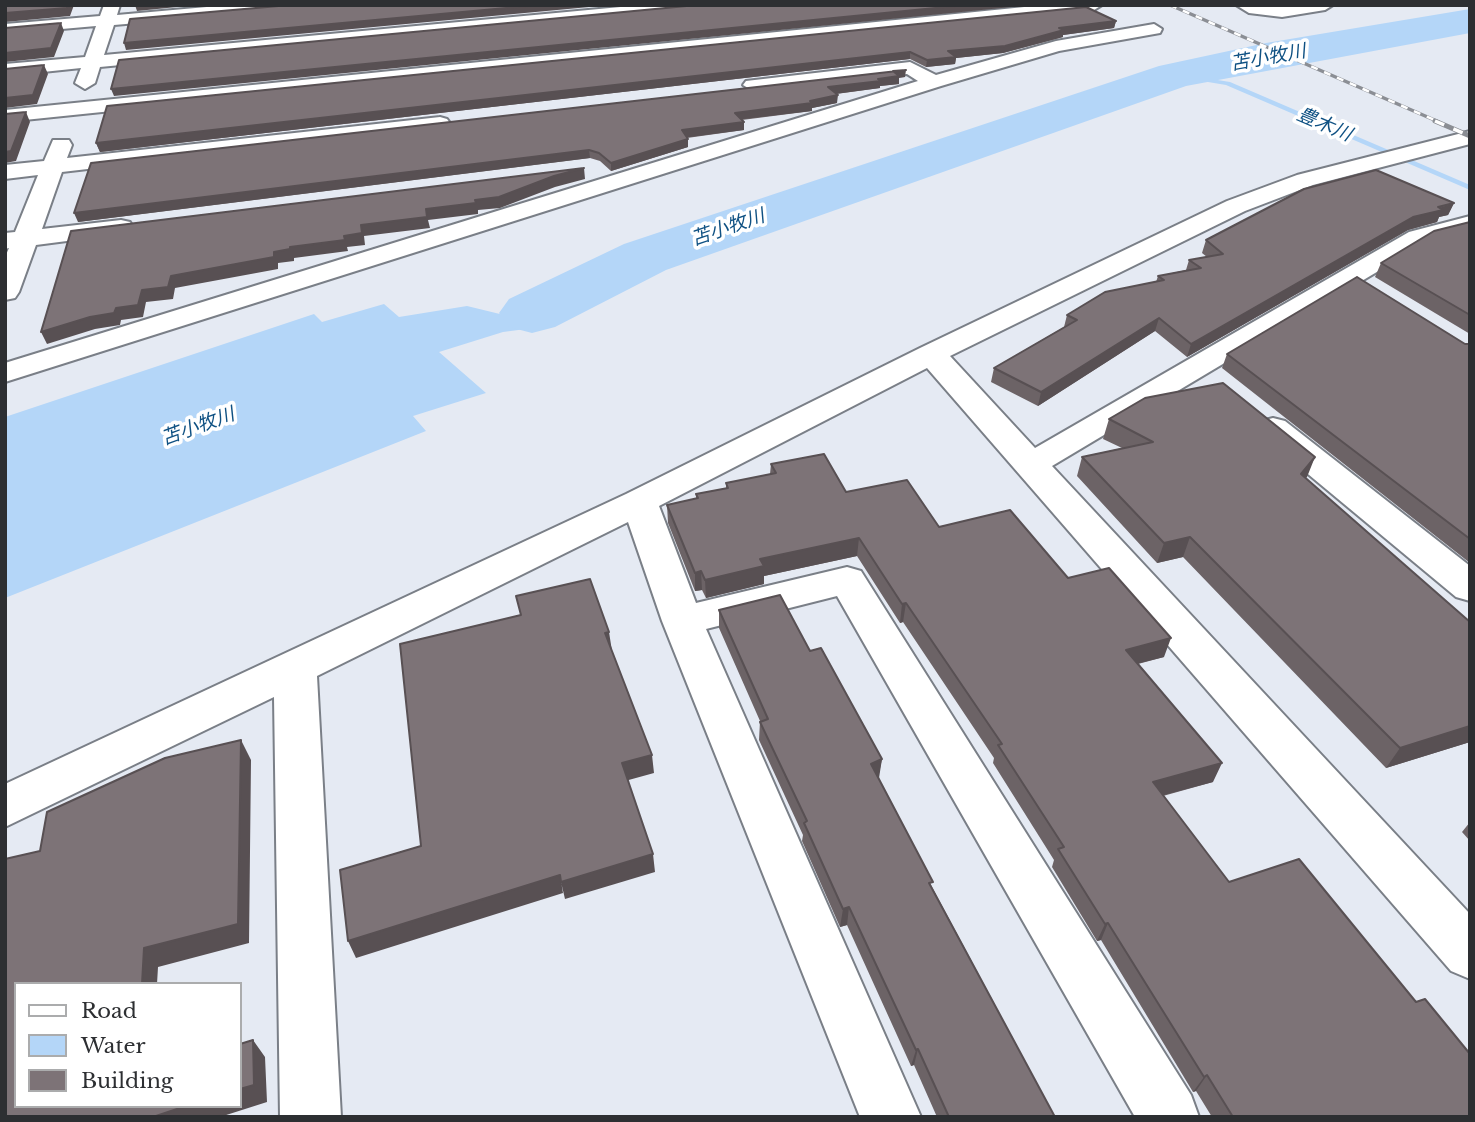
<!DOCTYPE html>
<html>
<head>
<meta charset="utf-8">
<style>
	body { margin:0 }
	#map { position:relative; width:1475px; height:1122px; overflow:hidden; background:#e5eaf3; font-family:"Libre Baskerville",serif }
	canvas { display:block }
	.frame { position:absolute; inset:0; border:7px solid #2d2f32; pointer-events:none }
	.legend { position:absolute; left:14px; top:982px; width:228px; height:126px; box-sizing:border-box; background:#fff; border:2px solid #abacad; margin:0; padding:9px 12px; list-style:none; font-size:21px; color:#2d2f32 }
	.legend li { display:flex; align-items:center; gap:14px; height:35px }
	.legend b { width:35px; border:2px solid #abacad }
</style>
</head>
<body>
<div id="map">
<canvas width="1475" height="1122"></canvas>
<div class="frame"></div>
<ul class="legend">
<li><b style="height:9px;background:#fff"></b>Road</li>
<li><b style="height:19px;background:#b4d6f8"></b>Water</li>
<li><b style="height:19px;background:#7d7377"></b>Building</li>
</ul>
</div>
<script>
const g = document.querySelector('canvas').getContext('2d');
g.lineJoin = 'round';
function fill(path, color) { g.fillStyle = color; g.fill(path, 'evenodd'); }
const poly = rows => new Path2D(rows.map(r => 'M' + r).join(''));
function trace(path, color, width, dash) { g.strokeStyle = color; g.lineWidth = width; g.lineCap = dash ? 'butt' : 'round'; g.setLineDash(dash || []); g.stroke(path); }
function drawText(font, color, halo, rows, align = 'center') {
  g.font = font + ' "Libre Baskerville","Noto Sans JP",serif'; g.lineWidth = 7; g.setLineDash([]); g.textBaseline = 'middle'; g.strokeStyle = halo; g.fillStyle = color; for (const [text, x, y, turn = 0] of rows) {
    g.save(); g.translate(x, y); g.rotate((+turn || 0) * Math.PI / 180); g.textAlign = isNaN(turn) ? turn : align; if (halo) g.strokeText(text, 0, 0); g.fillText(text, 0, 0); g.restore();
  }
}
fill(poly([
	[640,249,643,261,573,299,549,326,503,332,439,352,486,393,413,416,426,431,5,598,5,417,314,314,322,322,384,304,399,317,467,306,504,315,522,311,548,288,579,269]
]), '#b4d6f8');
fill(poly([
	[1174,73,1230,82,1470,185,1470,190,1226,85,1172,76,1174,73]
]), '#b4d6f8');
fill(poly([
	[1470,9,1470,33,1186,86,666,270,555,327,532,333,509,327,499,313,509,299,624,244,1159,66,1266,43,1470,9]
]), '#b4d6f8');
const minor = poly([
	[104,5,120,5,117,15,229,5,298,5,290,10,114,25,104,55,642,5,704,5,696,10,100,67,95,83,85,89,75,83,81,68,5,76,5,64,85,57,96,26,5,34,5,24,100,16,104,5],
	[1044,5,1102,5,1094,10,5,122,5,110,1044,5],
	[1236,5,1282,7,1333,5,1325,10,1282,17,1249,13,1236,5],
	[1154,24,1162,29,1160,33,1059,51,941,86,5,382,5,363,918,81,907,74,753,91,743,85,746,81,910,62,936,75,1056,41,1154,24],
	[440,117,447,119,450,123,447,127,62,172,42,229,121,220,130,222,133,227,130,232,121,234,36,245,19,292,15,298,5,300,5,257,9,248,5,249,5,233,15,232,38,175,5,179,5,165,44,161,53,140,69,140,72,145,67,158,440,117],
	[1470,131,1470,144,1313,185,1245,211,950,356,1035,448,1409,232,1470,216,1470,231,1427,242,1052,466,1470,914,1470,979,1451,971,927,368,659,506,696,603,847,567,861,571,1191,1095,1199,1117,1135,1117,837,596,706,629,921,1117,860,1117,662,621,628,522,317,676,341,1117,280,1117,274,697,5,827,5,784,626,494,920,348,1227,201,1297,175,1470,131],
	[1273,418,1285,421,1470,566,1470,601,1456,597,1261,435,1256,428,1261,421,1273,418]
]);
trace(minor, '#7a7f87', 4);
fill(minor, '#fff');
const railFar1 = poly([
	[1170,5,1439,122]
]);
const rail = poly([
	[1435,121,1470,136]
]);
trace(railFar1, '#8b8e94', 3.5);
trace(rail, '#8b8e94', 5);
trace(railFar1, '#fff', 2.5, [7]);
trace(rail, '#fff', 3.5, [10]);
fill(poly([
	[1116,21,1114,28,1063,35,1063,37,1003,53,956,58,955,64,926,67,910,59,100,152,96,143],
	[905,77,899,78,899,84,880,86,880,88,836,94,837,103,812,108,812,111,742,120,744,130,687,138,688,147,611,171,600,161,590,158,78,222,91,163],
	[1454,203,1448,215,1439,217,1437,222,1408,230,1187,357,1155,331,1038,406,991,382,994,368,1064,327,1067,315,1156,282,1158,276,1186,270,1189,260,1207,257,1202,253,1206,240],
	[1470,222,1470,334,1375,277,1381,263],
	[1465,344,1470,344,1470,563,1222,368,1227,354],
	[1109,419,1306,478,1470,742,1386,768,1183,557,1157,563,1077,476,1082,457,1122,448,1103,439],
	[771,464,939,527,1068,578,1164,657,1138,664,1213,782,1163,796,1229,882,1470,1117,1212,1117,1196,1091,1193,1092,1101,940,1097,941,1052,867,1054,860,993,763,994,758,903,622,900,623,857,556,764,576,764,584,706,598,702,590,695,591,668,523,667,505,696,499,696,494,726,488,726,483,770,474],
	[719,610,810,651,882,759,878,778,932,887,1055,1117,937,1117,914,1065,911,1066,847,925,840,927,802,841,803,835,759,740,760,721,719,628],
	[1470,822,1470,841,1462,832]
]), '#6c6366');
fill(poly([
	[67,5,74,5,70,16,5,22,5,13],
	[135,5,197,5,137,11],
	[539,5,611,5,126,50,124,43],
	[966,5,1032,5,114,96,111,89],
	[1116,21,1114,28,1063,35,1063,37,1003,53,956,58,955,64,926,67,927,60,948,51,1059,28],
	[61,23,64,31,54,57,5,62,5,53],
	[910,52,910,59,100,152,96,143],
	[44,65,48,74,37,104,5,108,5,98],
	[906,70,905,77,899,78,899,84,880,86,880,88,827,95,828,87,878,79,893,71],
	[838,95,837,103,812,108,812,111,735,120,735,113,810,101],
	[26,112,30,122,16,161,5,163,5,152],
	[744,122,744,130,682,138,682,130],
	[688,139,688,147,611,171,611,163],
	[589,150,590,158,78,222,74,213],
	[584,168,585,179,555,187,500,208,478,210,478,214,428,220,430,228,364,236,365,245,347,247,348,251,294,258,294,261,278,263,278,269,175,288,173,299,146,302,143,317,121,320,120,325,95,329,47,344,41,332,116,308,142,290,171,276,290,247,344,236,361,225,426,209,475,200,554,176],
	[1454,203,1448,215,1439,217,1437,222,1408,230,1187,357,1191,344,1413,217],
	[1159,318,1155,331,1038,406,1041,392],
	[1315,457,1307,477,1293,493,1301,474],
	[1190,537,1183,557,1157,563,1164,543],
	[859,538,857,556,764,576,764,584,706,598,705,580,760,559],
	[701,571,702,590,695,591,695,573],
	[906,603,903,622,900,623,902,604],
	[609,632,612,651,605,633],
	[1171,638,1164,657,1120,668,1126,650],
	[1470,726,1470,742,1386,768,1400,748],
	[241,740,251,760,249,943,158,967,157,984,142,984,144,948],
	[652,755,654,773,625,781,622,763],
	[882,759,879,778,868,782,871,764],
	[1222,763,1213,782,1145,800,1153,782],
	[653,854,655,872,565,899,561,882],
	[560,875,563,893,356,958,348,941],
	[849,907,847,925,840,927,843,909],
	[1108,923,1101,940,1097,941,1105,924],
	[253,1040,265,1057,267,1102,220,1117,153,1117,186,1106,240,1106,240,1089],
	[918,1049,914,1065,911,1066,916,1050],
	[1207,1075,1196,1091,1193,1092,1204,1077]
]), '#585053');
const building = poly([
	[5,5,67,5,67,8,5,13,5,5],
	[290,5,539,5,124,43,130,19,290,5],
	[697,5,966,5,111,89,119,60,697,5],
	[1086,7,1116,21,1059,28,1064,30,1005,46,948,51,956,57,927,60,910,52,96,143,107,106,1086,7],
	[61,23,51,48,5,53,5,28,61,23],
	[44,65,33,95,5,98,5,69,44,65],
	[906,70,893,71,899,76,878,79,881,81,828,87,838,95,810,101,812,103,735,113,744,122,682,130,688,139,611,163,599,153,589,150,74,213,91,163,906,70],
	[26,112,11,151,5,152,5,114,26,112],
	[584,168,554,176,499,197,475,200,476,203,426,209,427,217,361,225,362,233,344,236,345,240,290,247,290,249,274,252,274,257,171,276,168,287,142,290,138,305,116,308,114,313,90,317,41,332,71,231,584,168],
	[1376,170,1454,203,1438,207,1443,210,1413,217,1191,344,1159,318,1041,392,994,368,1077,320,1067,315,1105,292,1164,280,1158,276,1201,268,1189,260,1223,254,1206,240,1304,189,1376,170],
	[1470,222,1470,315,1381,263,1434,231,1470,222],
	[1357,277,1465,344,1470,344,1470,539,1227,354,1357,277],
	[1223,383,1315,457,1301,474,1470,622,1470,726,1400,748,1190,537,1164,543,1082,457,1153,442,1109,419,1145,398,1223,383],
	[824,454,846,492,907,480,939,527,1010,510,1068,578,1109,568,1171,638,1126,650,1222,763,1153,782,1229,882,1299,859,1416,1002,1425,999,1470,1054,1470,1117,1233,1117,1207,1075,1204,1077,1108,923,1105,924,1058,849,1064,847,998,745,1002,744,906,603,902,604,859,538,760,559,764,566,705,580,701,571,695,573,667,505,698,498,696,494,728,488,726,483,776,473,771,464,824,454],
	[590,579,609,632,605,633,652,755,622,763,653,854,561,882,560,875,348,941,340,870,421,846,400,644,521,615,516,596,590,579],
	[780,595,810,651,821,648,882,759,871,764,933,882,929,883,1055,1117,949,1117,918,1049,916,1050,849,907,843,909,804,823,807,821,760,722,768,719,719,610,780,595],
	[241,740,238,924,144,948,142,984,16,984,16,1106,186,1106,153,1117,5,1117,5,859,40,851,47,812,165,758,241,740],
	[253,1040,254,1085,240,1089,240,1044,253,1040]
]);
fill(building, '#7d7377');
trace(building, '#585053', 2);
drawText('italic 19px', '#0f5183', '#fff', [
	["苫小牧川",1268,58,-10],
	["豊木川",1324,125,23],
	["苫小牧川",728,228,-19],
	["苫小牧川",198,427,-20]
]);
</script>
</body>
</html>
